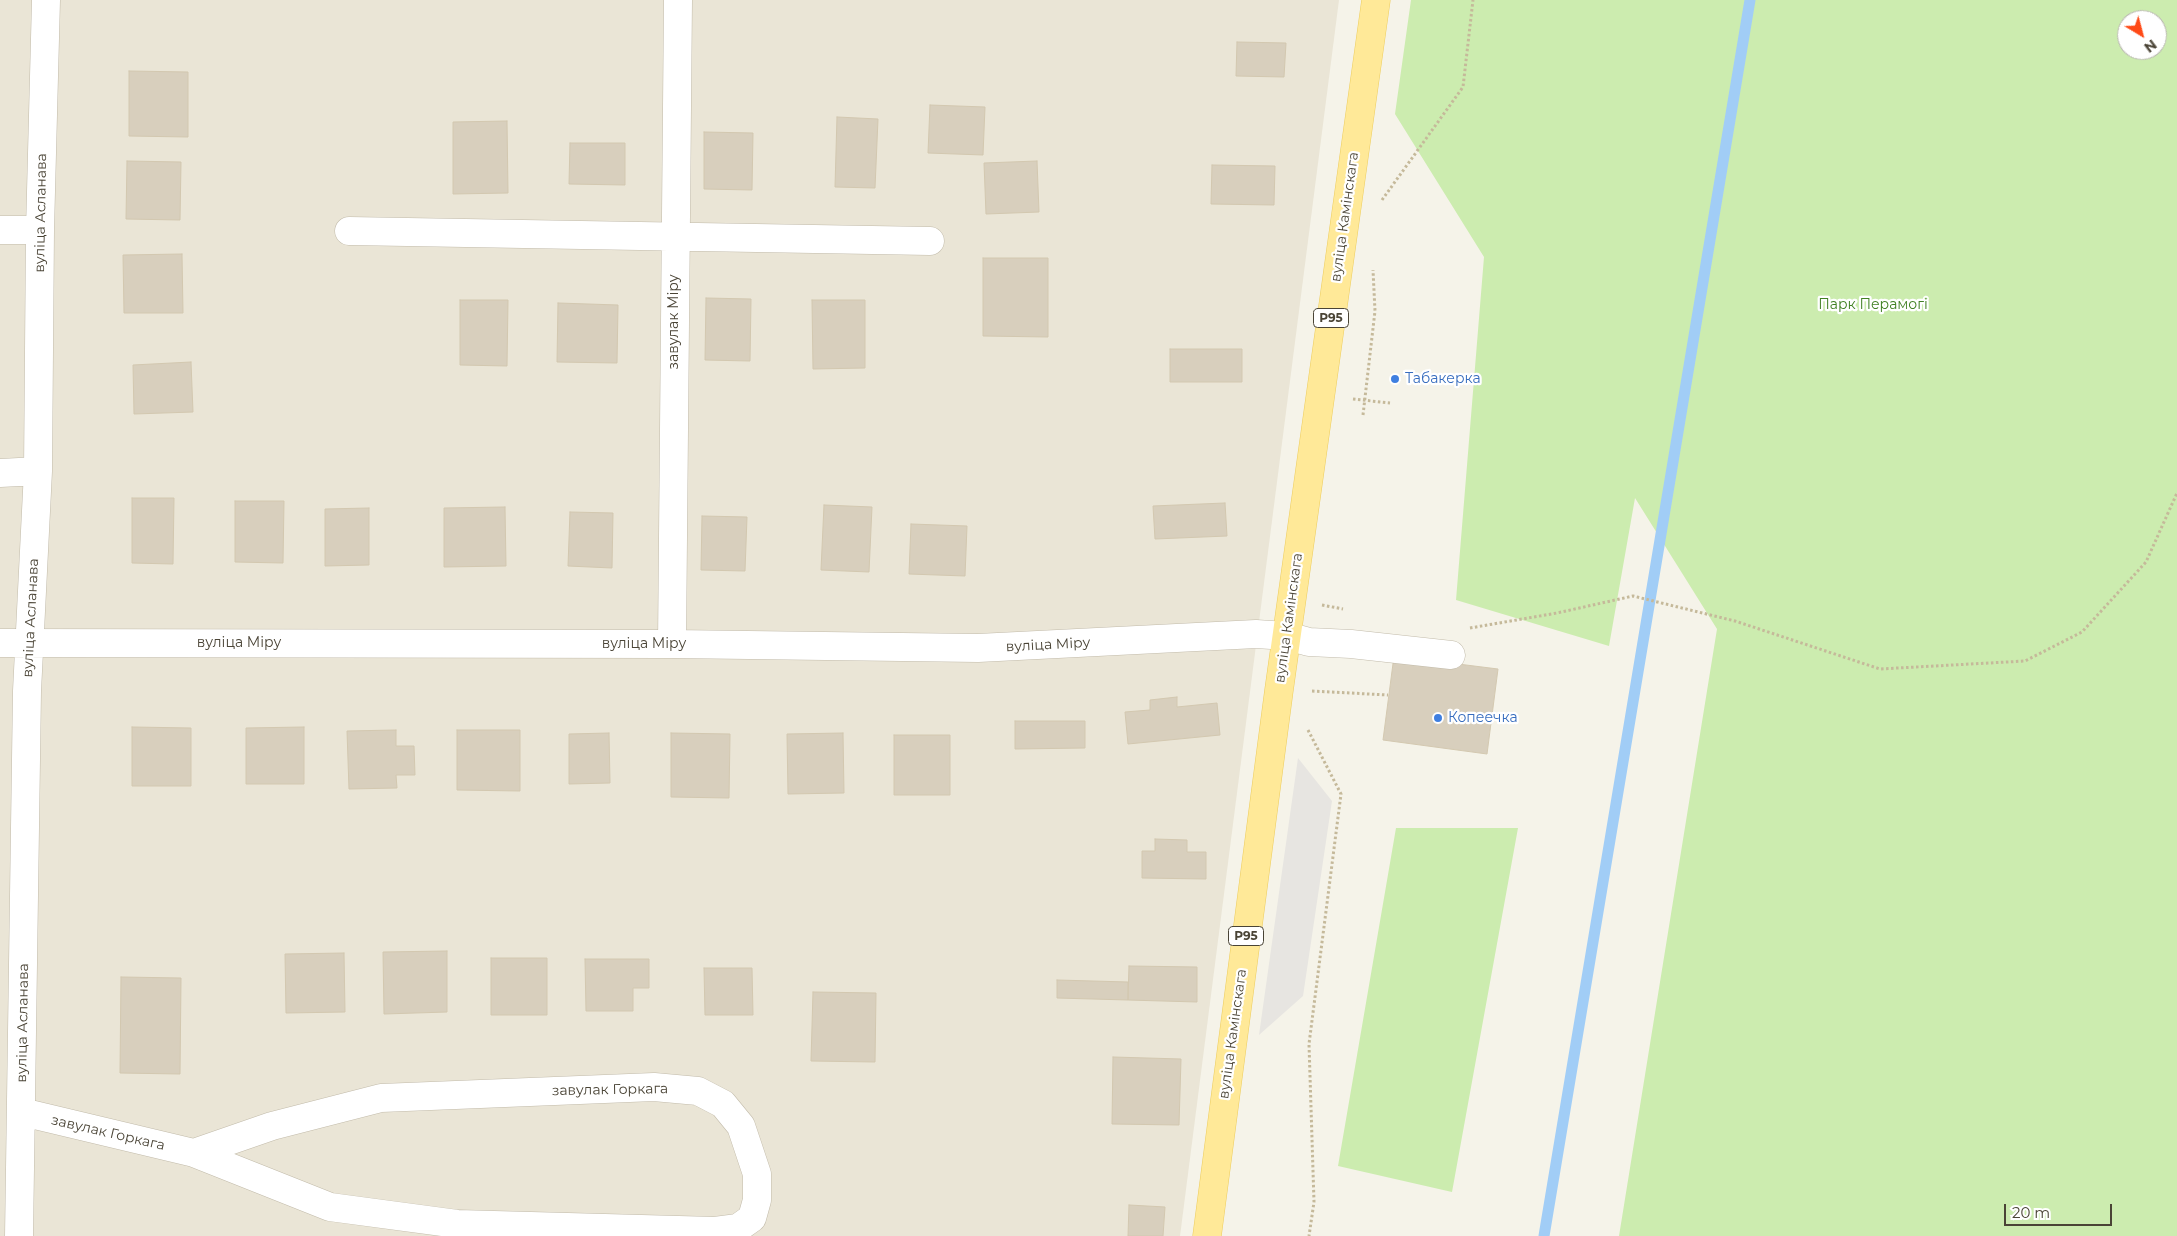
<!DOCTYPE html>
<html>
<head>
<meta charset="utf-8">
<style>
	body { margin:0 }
	#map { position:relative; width:2177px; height:1236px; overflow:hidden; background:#f5f3e9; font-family:Montserrat,sans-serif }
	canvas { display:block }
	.north { position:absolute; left:2117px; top:10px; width:50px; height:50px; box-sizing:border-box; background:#fff; border:1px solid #b7b4af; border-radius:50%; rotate:143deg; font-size:14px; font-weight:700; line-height:20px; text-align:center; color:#4a4436 }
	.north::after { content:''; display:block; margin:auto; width:18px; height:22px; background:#ff4a16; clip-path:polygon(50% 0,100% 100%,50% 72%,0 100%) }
	.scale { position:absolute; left:2004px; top:1204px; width:108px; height:22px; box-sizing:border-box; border:2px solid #4a4436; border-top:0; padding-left:6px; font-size:15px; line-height:18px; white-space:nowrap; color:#4a4436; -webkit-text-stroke:4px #fff; paint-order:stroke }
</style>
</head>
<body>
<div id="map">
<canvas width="2177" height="1236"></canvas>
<div class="north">N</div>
<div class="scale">20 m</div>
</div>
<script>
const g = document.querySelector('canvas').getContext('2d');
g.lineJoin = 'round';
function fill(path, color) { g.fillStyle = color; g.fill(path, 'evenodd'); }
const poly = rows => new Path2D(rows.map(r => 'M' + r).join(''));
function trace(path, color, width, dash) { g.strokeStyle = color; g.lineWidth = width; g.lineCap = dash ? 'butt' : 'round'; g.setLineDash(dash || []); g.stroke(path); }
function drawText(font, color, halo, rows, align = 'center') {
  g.font = font + ' Montserrat,sans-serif'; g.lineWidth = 4.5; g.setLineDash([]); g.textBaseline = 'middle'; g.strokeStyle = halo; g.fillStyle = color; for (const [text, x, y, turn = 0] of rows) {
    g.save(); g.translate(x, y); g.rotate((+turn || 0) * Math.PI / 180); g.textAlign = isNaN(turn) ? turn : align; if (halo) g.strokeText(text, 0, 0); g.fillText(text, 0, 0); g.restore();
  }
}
fill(poly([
	[0,0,1339,0,1180,1236,0,1236]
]), '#eae5d6');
fill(poly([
	[1411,0,2177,0,2177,1236,1619,1236,1717,629,1635,498,1609,646,1456,600,1484,257,1395,114],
	[2127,20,2157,20,2157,50,2127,50],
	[1396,828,1518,828,1452,1192,1338,1166]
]), '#ccecaf');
fill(poly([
	[1298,758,1332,801,1303,996,1259,1035]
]), '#e7e5e1');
trace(poly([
	[1544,1236,1750,0]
]), '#a1cdf6', 11);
const building = poly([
	[1237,42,1286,43,1284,77,1236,76,1237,42],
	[129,71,188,72,188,137,129,136,129,71],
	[930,105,985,107,983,155,928,153,930,105],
	[837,117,878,119,875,188,835,187,837,117],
	[507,121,508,193,453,194,453,122,507,121],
	[704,132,753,133,752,190,704,189,704,132],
	[570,143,625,143,625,185,569,184,570,143],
	[127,161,181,162,180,220,126,219,127,161],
	[1037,161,1039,212,986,214,984,163,1037,161],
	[1212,165,1275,166,1274,205,1211,204,1212,165],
	[182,254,183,313,124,313,123,255,182,254],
	[983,258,1048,258,1048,337,983,336,983,258],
	[706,298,751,299,750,361,705,360,706,298],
	[460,300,508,300,507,366,460,365,460,300],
	[812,300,865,300,865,368,813,369,812,300],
	[558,303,618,305,617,363,557,362,558,303],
	[1170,349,1242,349,1242,382,1170,382,1170,349],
	[191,362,193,412,134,414,133,365,191,362],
	[132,498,174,498,173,564,132,563,132,498],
	[235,501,284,501,283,563,235,562,235,501],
	[1225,503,1227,536,1155,539,1153,506,1225,503],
	[824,505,872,507,869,572,821,570,824,505],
	[505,507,506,566,444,567,444,508,505,507],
	[369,508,369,565,325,566,325,509,369,508],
	[570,512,613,513,612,568,568,566,570,512],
	[702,516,747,517,745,571,701,570,702,516],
	[911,524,967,526,965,576,909,574,911,524],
	[1394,656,1498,669,1487,754,1383,740,1394,656],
	[1177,697,1177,707,1217,703,1220,735,1128,744,1125,712,1150,710,1150,700,1177,697],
	[1015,721,1085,721,1085,748,1015,749,1015,721],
	[132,727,191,728,191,786,132,786,132,727],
	[304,727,304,784,246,784,246,728,304,727],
	[396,730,396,746,414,746,415,775,396,775,397,788,349,789,347,731,396,730],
	[457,730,520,730,520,791,457,790,457,730],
	[609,733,610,783,569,784,569,734,609,733],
	[671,733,730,734,729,798,671,797,671,733],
	[843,733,844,793,788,794,787,734,843,733],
	[894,735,950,735,950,795,894,795,894,735],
	[1155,839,1187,840,1187,852,1206,852,1206,879,1142,878,1142,851,1155,851,1155,839],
	[447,951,447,1012,384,1014,383,952,447,951],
	[344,953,345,1012,286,1013,285,954,344,953],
	[491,958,547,958,547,1015,491,1015,491,958],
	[585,959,649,959,649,988,633,988,633,1011,586,1011,585,959],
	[1129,966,1197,967,1197,1002,1128,1000,1129,966],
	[704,968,752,968,753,1015,705,1015,704,968],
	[121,977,181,978,180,1074,120,1073,121,977],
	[1057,980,1128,982,1128,1000,1057,998,1057,980],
	[813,992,876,993,875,1062,811,1061,813,992],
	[1113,1057,1181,1059,1179,1125,1112,1124,1113,1057],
	[1129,1205,1165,1207,1163,1236,1128,1236,1129,1205]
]);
fill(building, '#d8cfbd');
trace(building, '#d3c8b0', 1);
const minor = poly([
	[0,230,40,230],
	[349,231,930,241],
	[0,473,38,471],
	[0,643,672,644,978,648,1256,634,1287,636,1309,642,1351,644,1451,655],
	[672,644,678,0],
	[22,1112,194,1153,330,1207,457,1224,715,1231,738,1228,752,1218,757,1200,757,1174,741,1126,723,1104,698,1091,654,1087,381,1098,272,1126,194,1153],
	[19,1236,27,691,38,471,40,230,46,0]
]);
const major = poly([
	[1207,1236,1279,690,1376,0]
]);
trace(minor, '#c2bbaa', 29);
trace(major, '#edcd5f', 29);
trace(poly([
	[1382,200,1463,87,1473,0],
	[1353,399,1390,403],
	[1363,415,1375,311,1373,270],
	[1322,605,1343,609],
	[1470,628,1557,613,1633,596,1735,621,1880,669,2025,661,2082,632,2146,562,2177,493],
	[1312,691,1388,695],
	[1308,730,1341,794,1309,1044,1314,1202,1309,1236]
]), '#c5b99a', 3, [2.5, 2.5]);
trace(minor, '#fff', 28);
trace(major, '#ffe998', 28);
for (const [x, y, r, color] of [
	[1395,379,5,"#3f7fe0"],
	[1438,718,5,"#3f7fe0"]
]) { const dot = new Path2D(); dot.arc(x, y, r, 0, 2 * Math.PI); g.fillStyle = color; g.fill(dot); trace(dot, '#fff', 2); }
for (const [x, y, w] of [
	[1331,318,35],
	[1246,936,35]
]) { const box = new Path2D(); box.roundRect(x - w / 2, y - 9.5, w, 19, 4); g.fillStyle = '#fff'; g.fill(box); trace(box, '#4a4436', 1); }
drawText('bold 12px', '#4a4436', null, [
	["Р95",1331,318],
	["Р95",1246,936]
]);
drawText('14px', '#4a4436', '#fff', [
	["вуліца Асланава",41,213,-89],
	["вуліца Камінскага",1345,217,-82],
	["завулак Міру",674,322,-90],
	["вуліца Асланава",31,618,-87],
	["вуліца Камінскага",1289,618,-82],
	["вуліца Міру",239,643],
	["вуліца Міру",644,644],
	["вуліца Міру",1048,645,-3],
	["вуліца Асланава",23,1023,-89],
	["вуліца Камінскага",1233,1034,-82],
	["завулак Горкага",610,1090,-1],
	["завулак Горкага",108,1133,13]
]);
drawText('14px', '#418124', '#fff', [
	["Парк Перамогі",1873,305]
]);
drawText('14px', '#366cbe', '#fff', [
	["Табакерка",1405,379],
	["Копеечка",1448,718]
], 'left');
</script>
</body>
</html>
